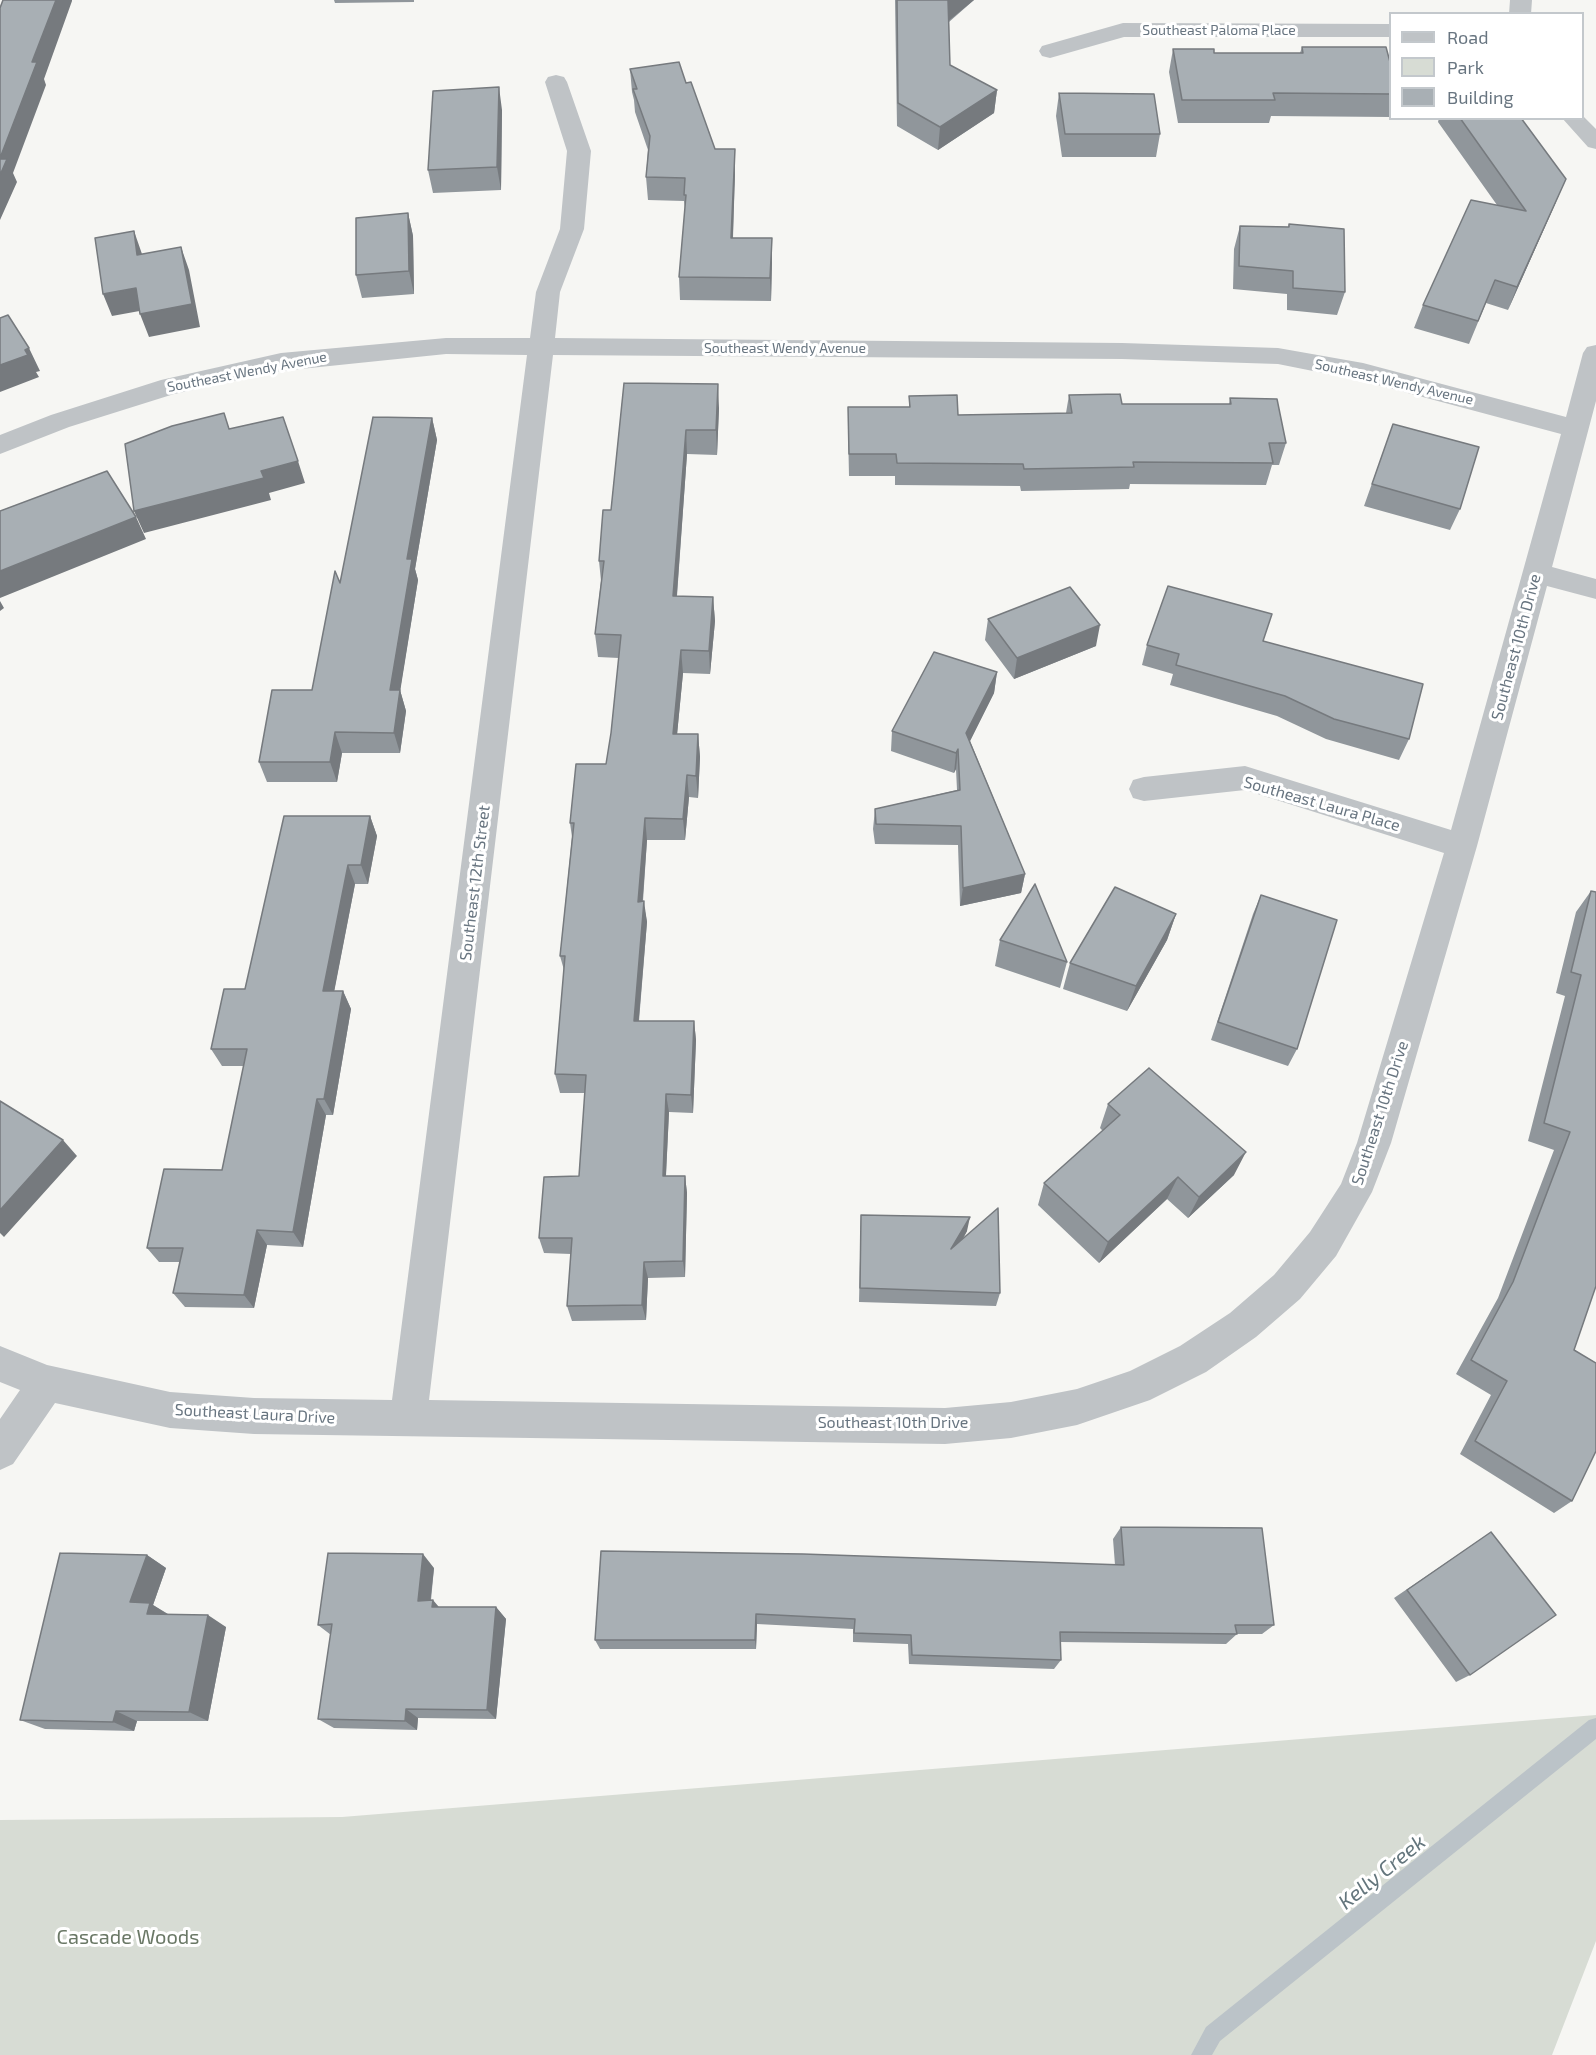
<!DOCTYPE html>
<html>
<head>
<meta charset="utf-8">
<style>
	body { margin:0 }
	#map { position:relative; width:1596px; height:2055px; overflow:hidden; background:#f6f6f3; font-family:"Exo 2",sans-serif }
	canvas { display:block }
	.legend { position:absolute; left:1389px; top:12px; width:195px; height:108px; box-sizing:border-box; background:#fff; border:2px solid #c3c8cc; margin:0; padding:8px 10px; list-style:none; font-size:18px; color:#687580 }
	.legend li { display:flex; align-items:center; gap:12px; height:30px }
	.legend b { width:30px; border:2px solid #c3c8cc }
</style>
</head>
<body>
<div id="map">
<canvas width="1596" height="2055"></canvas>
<ul class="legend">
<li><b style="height:8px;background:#bfc3c6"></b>Road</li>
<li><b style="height:16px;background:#d7dcd4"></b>Park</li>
<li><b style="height:16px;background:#a8afb4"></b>Building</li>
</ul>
</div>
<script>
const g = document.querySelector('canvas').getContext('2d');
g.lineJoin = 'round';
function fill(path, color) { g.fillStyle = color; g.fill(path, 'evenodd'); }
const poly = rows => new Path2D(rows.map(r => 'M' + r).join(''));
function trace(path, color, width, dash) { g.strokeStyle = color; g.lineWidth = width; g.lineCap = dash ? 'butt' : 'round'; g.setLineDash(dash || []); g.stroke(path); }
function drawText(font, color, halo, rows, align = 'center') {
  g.font = font + ' "Exo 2",sans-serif'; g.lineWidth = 6; g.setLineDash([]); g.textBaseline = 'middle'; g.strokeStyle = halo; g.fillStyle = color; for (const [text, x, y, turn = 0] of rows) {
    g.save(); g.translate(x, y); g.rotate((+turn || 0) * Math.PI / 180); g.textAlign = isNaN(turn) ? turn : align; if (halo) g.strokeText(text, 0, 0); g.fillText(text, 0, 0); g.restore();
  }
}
fill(poly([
	[1596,1715,1596,1941,1552,2055,0,2055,0,1820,342,1817]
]), '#d7dcd4');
fill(poly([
	[1596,1718,1596,1739,1220,2041,1212,2055,1191,2055,1206,2027,1589,1720,1596,1718]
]), '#bbc3c8');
fill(poly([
	[1510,0,1532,0,1531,14,1509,14,1510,0],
	[1123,23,1390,24,1390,37,1124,37,1050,58,1042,56,1039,51,1042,46,1123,23],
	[556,75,564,77,567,82,591,151,584,229,560,292,555,338,1122,343,1278,348,1363,363,1566,417,1583,353,1587,347,1596,345,1596,401,1552,567,1596,579,1596,599,1547,586,1477,846,1391,1143,1372,1192,1336,1256,1300,1299,1256,1337,1206,1372,1150,1400,1077,1425,1011,1438,945,1444,254,1434,170,1428,55,1403,13,1464,0,1470,0,1419,20,1390,0,1382,0,1346,47,1365,170,1392,254,1398,392,1400,527,355,446,354,281,371,174,394,69,427,0,454,0,435,51,415,161,380,281,353,446,338,530,338,536,292,560,229,567,151,545,82,548,77,556,75],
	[553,355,1122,359,1278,364,1363,381,1561,434,1451,830,1245,766,1144,777,1133,780,1129,789,1133,798,1144,801,1245,790,1444,853,1357,1143,1341,1184,1310,1232,1274,1275,1230,1313,1180,1346,1130,1371,1077,1389,1011,1402,945,1408,429,1400,553,355],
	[1582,115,1596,129,1596,149,1588,147,1562,118,1582,118,1582,115]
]), '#bfc3c6');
fill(poly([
	[334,0,414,0,414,2,335,3],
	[895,0,974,0,949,22,950,65,997,90,994,113,938,150,897,126],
	[1302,47,1390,62,1390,117,1271,116,1269,123,1178,123,1169,72,1173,49,1214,53,1300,53],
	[630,69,686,83,715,149,735,149,735,172,733,238,772,238,772,261,771,301,680,300,679,277,685,209,684,201,648,200,646,177,648,150,635,112,634,100,632,92],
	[1059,93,1160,134,1156,157,1062,157,1056,116],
	[502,110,501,190,433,193,428,170],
	[1439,118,1521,118,1556,202,1508,310,1486,303,1469,344,1414,328,1423,305,1497,205,1438,122],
	[408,213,413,236,414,294,362,298,356,275],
	[1289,224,1345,292,1337,315,1287,310,1287,294,1233,289,1234,249,1240,226,1288,227],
	[624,383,719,408,717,455,687,454,677,596,713,597,715,621,710,674,683,673,677,734,698,734,700,757,698,798,689,797,685,840,647,840,643,901,647,922,639,1021,694,1021,696,1040,693,1113,669,1112,666,1176,685,1176,687,1193,685,1277,648,1278,646,1320,572,1321,567,1306,571,1254,544,1253,539,1238,579,1176,585,1093,560,1093,555,1074,564,970,560,956,572,837,570,823,606,764,611,733,619,658,598,657,595,634,601,581,599,561,611,510],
	[1069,395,1122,404,1229,404,1230,398,1286,443,1279,465,1272,465,1266,485,1130,484,1129,489,1021,491,1020,486,895,485,895,476,849,476,848,429,848,407,909,407,909,396,958,415,1066,413],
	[432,418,437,440,415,569,418,580,400,690,406,711,400,753,342,753,337,782,267,782,259,762,312,690],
	[1393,424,1460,509,1450,530,1364,506],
	[988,619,1096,646,1014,679,985,640],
	[1263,641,1409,739,1399,760,1326,739,1277,716,1170,685,1173,674,1142,665,1147,645],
	[997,672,994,693,970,741,1025,874,1021,893,960,906,958,845,875,844,873,829,875,809,957,790,956,769,954,773,891,751,892,731],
	[370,816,377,836,368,884,355,884,334,991,343,991,351,1009,333,1115,326,1115,303,1247,267,1245,254,1308,185,1307,173,1293,180,1262,159,1262,147,1248,222,1170,244,1066,222,1066,211,1049,245,989],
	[1591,891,1574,1350,1572,1501,1554,1513,1460,1454,1491,1395,1456,1374,1498,1298,1554,1150,1528,1141,1565,996,1556,993,1576,912],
	[1261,895,1297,1049,1288,1066,1211,1040,1253,914],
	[1176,914,1167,940,1127,1011,1063,989,1070,963],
	[1000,940,1067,962,1060,988,995,966],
	[1108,1104,1234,1175,1188,1218,1167,1199,1099,1263,1038,1205,1044,1183,1103,1131,1100,1128],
	[861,1215,967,1231,963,1239,1000,1293,996,1306,859,1302],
	[1121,1527,1274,1625,1262,1634,1237,1634,1226,1644,1060,1642,1061,1660,1054,1669,909,1664,908,1644,853,1642,853,1629,757,1624,756,1649,600,1649,595,1640,601,1551,1115,1565,1113,1539],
	[1491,1532,1470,1675,1456,1682,1394,1598],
	[147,1555,166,1568,153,1605,168,1614,226,1627,208,1721,137,1721,134,1731,45,1729,20,1720],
	[434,1568,431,1600,438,1607,496,1607,506,1619,496,1719,418,1718,417,1730,334,1728,318,1719,331,1635,318,1625]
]), '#90969b');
fill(poly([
	[56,0,72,0,72,1,44,79,46,85,13,173,17,182,0,220,0,158,32,62],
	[948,0,974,0,946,23],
	[499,87,502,110,501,190,497,167],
	[997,90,994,113,938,150,940,127],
	[735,149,735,172,732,261,731,238],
	[1566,179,1556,202,1508,310,1517,287],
	[408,213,413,236,414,294,409,271],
	[134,231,142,254,137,255],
	[772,238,772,261,771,301,770,278],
	[181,247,189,270,200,327,149,337,140,314],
	[136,288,145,310,112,316,103,294],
	[29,348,40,371,36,372,39,377,0,392,0,365],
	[718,384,719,408,717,455,716,430],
	[432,418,437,440,415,569,418,580,397,711,390,690,407,559],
	[686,430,687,454,675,620,673,596],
	[298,461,305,483,269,493,271,500,144,533,134,511,261,471],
	[136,517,146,539,0,598,0,571],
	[713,597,715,621,710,674,709,651],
	[0,601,4,608,0,611],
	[1100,625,1096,646,1014,679,1017,658],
	[681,650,683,673,675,756,673,734],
	[997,672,994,693,964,753,966,733],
	[400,690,406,711,400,753,394,733],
	[335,732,342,753,337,782,330,762],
	[698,734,700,757,698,798,696,776],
	[958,749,956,769,954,773,956,753],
	[687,775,689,797,685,840,683,819],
	[370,816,377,836,368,884,361,865],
	[645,818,647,840,641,922,638,902],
	[348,865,355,884,331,1008,323,991],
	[1025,874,1021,893,960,906,963,888],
	[644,901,647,922,637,1040,634,1021],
	[1176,914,1167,940,1127,1011,1136,986],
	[343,991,351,1009,333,1115,324,1099],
	[694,1021,696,1040,693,1113,691,1095],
	[666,1094,669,1112,665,1193,663,1176],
	[317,1099,326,1115,303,1247,293,1232],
	[63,1140,77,1156,4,1237,0,1233,0,1210],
	[1246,1152,1234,1175,1188,1218,1199,1197],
	[685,1176,687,1193,685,1277,683,1261],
	[1178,1177,1167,1199,1099,1263,1108,1242],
	[970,1217,967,1231,948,1264,951,1249],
	[257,1230,267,1245,254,1308,244,1295],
	[644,1262,648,1278,646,1320,642,1305],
	[423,1554,434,1568,429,1613,418,1601],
	[147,1555,166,1568,153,1605,169,1615,167,1626,130,1602],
	[433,1600,444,1613,432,1607],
	[496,1607,506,1619,496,1719,487,1710],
	[756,1614,757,1624,756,1649,755,1640],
	[208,1615,226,1627,208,1721,189,1712],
	[406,1709,418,1718,417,1730,405,1721],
	[116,1711,137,1721,134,1731,113,1722]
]), '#767a7e');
const building = poly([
	[3,0,56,0,32,62,37,62,0,158,0,8,3,0],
	[897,0,948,0,950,65,997,90,940,127,898,103,897,0],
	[1302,47,1386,47,1390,62,1390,94,1273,93,1275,100,1182,100,1173,49,1214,49,1214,53,1303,53,1302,47],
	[679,62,686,83,691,82,715,149,735,149,731,238,772,238,770,278,679,277,686,195,684,195,685,178,646,177,650,136,633,89,637,89,630,69,679,62],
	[499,87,497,167,428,170,433,91,499,87],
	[1059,93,1154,94,1160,134,1065,134,1059,93],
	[1460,118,1521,118,1566,179,1517,287,1495,280,1478,321,1423,305,1471,200,1526,211,1460,118],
	[0,159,7,159,0,175,0,159],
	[408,213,409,271,356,275,356,218,408,213],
	[1289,224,1344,229,1345,292,1293,288,1293,271,1239,266,1240,226,1289,227,1289,224],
	[134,231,137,255,181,247,192,304,140,314,136,288,103,294,95,238,134,231],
	[8,315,29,348,25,350,28,355,0,365,0,318,8,315],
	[624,383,718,384,716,430,686,430,673,596,713,597,709,651,681,650,673,734,698,734,696,776,687,775,683,819,645,818,638,902,644,901,634,1021,694,1021,691,1095,666,1094,663,1176,685,1176,683,1261,644,1262,642,1305,567,1306,572,1238,539,1238,544,1177,579,1176,586,1075,555,1074,565,956,560,956,574,823,570,823,576,764,606,764,611,733,621,635,595,634,604,561,599,561,603,510,611,510,624,383],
	[1120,394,1122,404,1231,404,1230,398,1277,399,1286,443,1269,443,1273,463,1133,462,1134,467,1024,469,1023,464,897,463,896,454,849,454,848,407,910,407,909,396,957,395,958,415,1072,413,1069,395,1120,394],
	[224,413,229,429,283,417,298,461,261,471,264,478,134,511,125,444,172,426,224,413],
	[373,417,432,418,407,559,412,559,390,690,400,690,394,733,335,732,330,762,259,762,272,690,312,690,335,571,340,583,373,417],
	[1393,424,1479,447,1460,509,1372,484,1393,424],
	[107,471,136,517,0,571,0,511,107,471],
	[1168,586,1272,614,1263,641,1423,684,1409,739,1334,719,1285,696,1176,665,1179,654,1147,645,1168,586],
	[1070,587,1100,625,1017,658,988,619,1070,587],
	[934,652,997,672,966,733,1025,874,963,888,961,826,876,824,875,809,960,790,958,749,956,753,892,731,934,652],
	[284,816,370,816,361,865,348,865,323,991,343,991,324,1099,317,1099,293,1232,257,1230,244,1295,173,1293,183,1248,147,1248,164,1169,222,1170,247,1049,211,1049,224,989,245,989,284,816],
	[1035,884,1067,962,1000,940,1035,884],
	[1115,887,1176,914,1136,986,1070,963,1115,887],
	[1591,891,1596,892,1596,1286,1574,1350,1596,1363,1596,1451,1572,1501,1475,1441,1507,1381,1471,1360,1513,1282,1570,1132,1544,1123,1581,975,1571,972,1591,891],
	[1261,895,1337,920,1297,1049,1218,1022,1261,895],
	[1149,1068,1246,1152,1199,1197,1178,1177,1108,1242,1044,1183,1120,1115,1108,1104,1149,1068],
	[0,1101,63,1140,0,1210,0,1101],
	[998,1208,1000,1293,860,1288,861,1215,970,1217,951,1249,998,1208],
	[1121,1527,1262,1528,1274,1625,1235,1625,1237,1634,1060,1632,1061,1660,912,1655,911,1635,854,1633,855,1619,756,1614,755,1640,595,1640,601,1551,803,1554,1124,1565,1121,1527],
	[1491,1532,1556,1615,1470,1675,1407,1590,1491,1532],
	[60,1553,147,1555,130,1602,150,1603,147,1614,208,1615,189,1712,116,1711,113,1722,20,1720,60,1553],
	[328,1553,423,1554,418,1601,433,1600,432,1607,496,1607,487,1710,406,1709,405,1721,318,1719,332,1624,318,1625,328,1553]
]);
fill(building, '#a8afb4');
trace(building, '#767a7e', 1.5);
drawText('14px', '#687580', '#fff', [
	["Southeast Paloma Place",1219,30],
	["Southeast Wendy Avenue",785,348],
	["Southeast Wendy Avenue",247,372,-11],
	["Southeast Wendy Avenue",1394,382,13]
]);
drawText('16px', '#687580', '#fff', [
	["Southeast 10th Drive",1516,647,-75],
	["Southeast Laura Place",1322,804,16],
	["Southeast 12th Street",475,883,-83],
	["Southeast 10th Drive",1380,1113,-72],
	["Southeast Laura Drive",255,1414,3],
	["Southeast 10th Drive",893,1423]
]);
drawText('20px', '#6a7866', '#fff', [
	["Cascade Woods",128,1937]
]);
drawText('italic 21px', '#64767d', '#fff', [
	["Kelly Creek",1382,1872,-39]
]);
</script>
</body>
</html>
